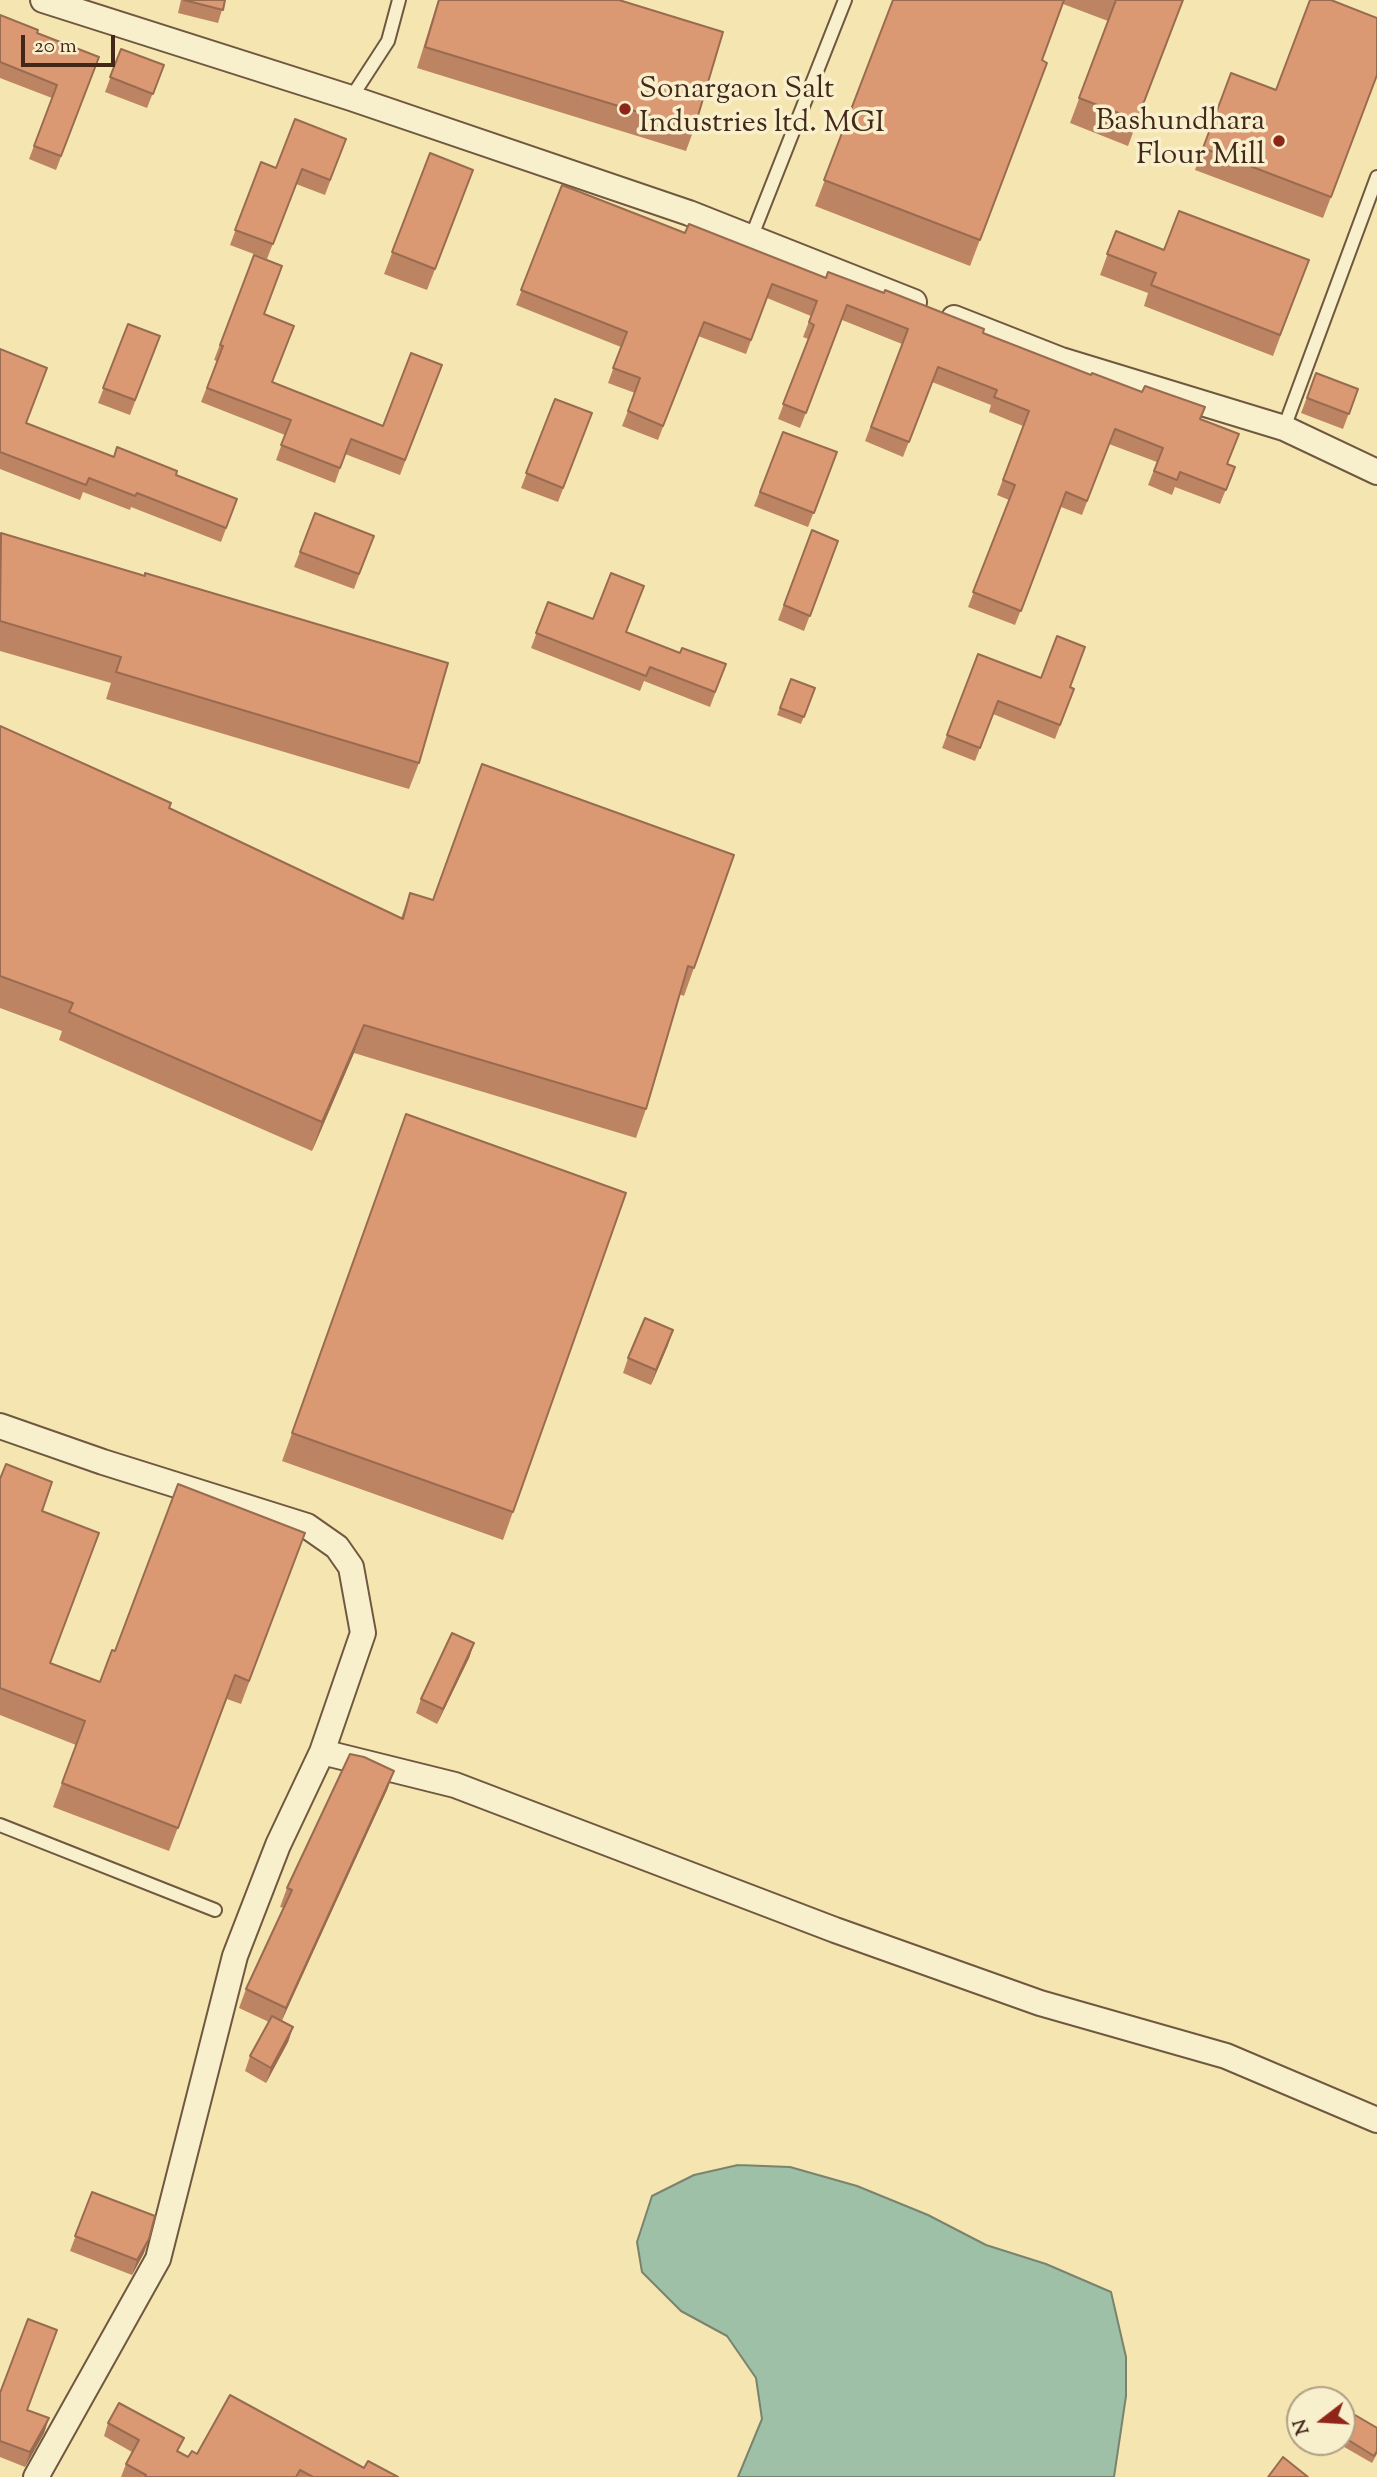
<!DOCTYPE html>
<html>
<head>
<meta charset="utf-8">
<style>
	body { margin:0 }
	#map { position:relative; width:1377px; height:2477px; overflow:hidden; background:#f5e6b1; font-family:"Sorts Mill Goudy",serif }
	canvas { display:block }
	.north { position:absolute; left:1286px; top:2386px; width:70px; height:70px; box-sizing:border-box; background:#f8efcc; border:2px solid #b09f85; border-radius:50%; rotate:253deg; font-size:19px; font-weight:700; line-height:28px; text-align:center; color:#43281a }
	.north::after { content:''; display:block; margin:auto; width:24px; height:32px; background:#8f2418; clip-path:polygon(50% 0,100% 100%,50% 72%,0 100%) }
	.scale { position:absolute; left:21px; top:35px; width:94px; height:32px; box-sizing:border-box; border:4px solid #43281a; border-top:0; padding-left:9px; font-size:21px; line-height:24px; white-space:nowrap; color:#43281a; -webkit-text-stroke:5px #f8efcc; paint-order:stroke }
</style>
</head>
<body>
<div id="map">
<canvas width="1377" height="2477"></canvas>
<div class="north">N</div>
<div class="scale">20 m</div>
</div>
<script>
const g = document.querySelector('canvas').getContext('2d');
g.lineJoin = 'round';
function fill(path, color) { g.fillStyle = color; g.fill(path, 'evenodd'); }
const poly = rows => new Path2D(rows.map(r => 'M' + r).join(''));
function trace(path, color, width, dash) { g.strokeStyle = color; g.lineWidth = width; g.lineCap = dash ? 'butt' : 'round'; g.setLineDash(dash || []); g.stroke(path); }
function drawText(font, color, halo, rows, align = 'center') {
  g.font = font + ' "Sorts Mill Goudy",serif'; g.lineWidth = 7; g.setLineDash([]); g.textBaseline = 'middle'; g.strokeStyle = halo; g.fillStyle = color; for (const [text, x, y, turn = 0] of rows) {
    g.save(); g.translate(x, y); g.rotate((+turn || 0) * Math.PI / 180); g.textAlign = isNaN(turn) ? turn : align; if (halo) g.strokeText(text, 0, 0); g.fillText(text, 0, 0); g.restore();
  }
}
const water = poly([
	[738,2165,790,2167,857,2186,928,2215,986,2245,1046,2264,1111,2292,1126,2357,1126,2396,1114,2477,738,2477,762,2419,756,2378,727,2336,681,2311,642,2272,637,2242,652,2196,694,2175,738,2165]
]);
fill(water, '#9dc0a6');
trace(water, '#79836e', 2);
const service = poly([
	[351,98,388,41,399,0],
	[751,238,845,0],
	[1284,428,1377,177],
	[0,1825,215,1910]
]);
const minor = poly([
	[43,0,351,98,689,213,914,302],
	[954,318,1061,360,1284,428,1377,472],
	[0,1426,103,1462,307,1526,337,1547,351,1567,363,1633,322,1752,278,1845,235,1956,158,2259,36,2477],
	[322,1752,455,1785,835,1930,1040,2003,1226,2056,1377,2120]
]);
trace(service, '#705840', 16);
trace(minor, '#705840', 28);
trace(service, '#f8efcc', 12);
trace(minor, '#f8efcc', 24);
fill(poly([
	[181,0,225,0,218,23,178,13],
	[438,0,619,0,694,129,686,151,417,68],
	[893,0,1183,0,1128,146,1070,123,1108,21,1063,4,1042,61,1047,63,970,266,815,206],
	[0,15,37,33,99,57,56,170,29,159,52,98,0,78],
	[121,49,164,65,147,108,105,92],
	[1231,73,1276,90,1377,76,1323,218,1195,170],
	[346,139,325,195,296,184,267,259,230,245,261,162,276,168],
	[430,153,465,192,427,290,384,274],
	[562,185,685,233,826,278,983,333,1201,419,1227,464,1235,467,1220,504,1175,487,1172,495,1148,485,1157,462,1109,444,1082,515,1061,507,1015,625,968,607,1009,500,997,495,1023,426,989,412,991,405,932,382,903,457,865,441,902,344,842,320,800,428,778,419,808,339,803,337,811,316,767,298,746,354,698,336,658,440,622,426,635,393,608,383,621,347,516,305],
	[1116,231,1164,250,1309,260,1273,356,1144,306,1148,293,1100,275],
	[254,255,264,314,272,382,383,426,442,365,400,475,345,454,335,483,276,460,285,435,201,402,217,361,214,360],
	[128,324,160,336,130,415,98,403],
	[0,349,26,423,114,457,176,475,237,499,221,542,131,507,130,510,83,492,80,500,0,469],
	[1316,373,1358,389,1343,429,1301,413],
	[555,399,592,413,558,502,521,488],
	[783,432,837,452,808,527,754,506],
	[315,513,374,536,354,589,294,567],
	[812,530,838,541,804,631,778,620],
	[0,535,419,763,409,789,106,699,111,683,0,651],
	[548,602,680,653,726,664,710,707,644,681,640,691,531,648],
	[978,654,1041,678,1074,689,1055,739,993,714,975,761,942,748],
	[791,679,815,688,801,724,777,715],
	[0,726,169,808,401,918,410,893,433,900,734,855,684,996,679,994,646,1109,636,1138,354,1053,312,1151,59,1040,62,1031,0,1008],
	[406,1114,626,1193,503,1540,282,1461],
	[668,1345,651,1385,623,1373,628,1358],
	[0,1479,42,1511,50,1663,100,1682,115,1651,305,1533,241,1704,227,1699,169,1851,53,1807,76,1745,0,1715],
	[474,1643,469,1658,437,1724,416,1713,421,1699],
	[394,1771,387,1790,281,2021,293,2027,288,2042,266,2083,245,2071,250,2056,269,2022,239,2008,246,1989,284,1908,280,1907,287,1888],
	[92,2192,144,2253,132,2275,70,2251],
	[0,2393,27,2410,49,2418,44,2433,25,2467,0,2457],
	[108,2423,179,2452,188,2457,197,2454,364,2468,398,2477,121,2477,126,2464,132,2452,104,2436],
	[1377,2428,1377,2454,1372,2463,1339,2444,1340,2442,1342,2442,1342,2436]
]), '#bc8463');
fill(poly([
	[364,1025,354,1053,312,1151,322,1122],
	[673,1330,668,1345,651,1385,656,1370],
	[474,1643,469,1658,437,1724,443,1709],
	[394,1771,387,1790,279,2027,286,2008],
	[293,2027,288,2042,266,2083,271,2068],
	[149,2239,144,2253,132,2275,137,2260],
	[49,2418,44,2433,25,2467,30,2452]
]), '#996b50');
const building = poly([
	[184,0,225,0,223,10,184,0],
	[439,0,619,0,723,32,694,129,425,47,439,0],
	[893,0,1064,0,1042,60,1047,63,980,240,824,180,893,0],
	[1116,0,1183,0,1137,120,1079,98,1116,0],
	[1310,0,1331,0,1377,18,1377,75,1331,197,1203,148,1231,73,1276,90,1310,0],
	[0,15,38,30,37,33,99,57,61,156,34,146,57,85,0,62,0,15],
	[121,49,164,65,153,94,110,77,121,49],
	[295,119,346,139,330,180,302,169,273,244,235,230,261,162,276,168,295,119],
	[430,153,473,170,435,269,392,252,430,153],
	[562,185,685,233,689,224,826,278,828,272,884,293,885,290,984,329,983,333,1091,375,1092,373,1142,392,1145,386,1205,407,1200,419,1239,434,1227,464,1235,467,1226,490,1180,472,1177,480,1154,471,1163,448,1115,429,1087,501,1066,492,1021,611,973,592,1015,485,1003,480,1029,411,994,397,997,390,938,367,909,442,871,427,908,329,847,305,806,413,783,404,814,325,809,322,817,301,772,284,751,340,704,322,663,426,628,411,640,378,613,368,627,332,521,290,562,185],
	[1179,211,1309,260,1280,335,1151,285,1156,273,1107,254,1116,231,1164,250,1179,211],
	[254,255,282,266,264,314,294,326,272,382,383,426,411,353,442,365,405,460,351,439,340,468,281,445,291,420,207,388,223,346,220,345,254,255],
	[128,324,160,336,135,400,103,388,128,324],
	[0,349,47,368,26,423,114,457,117,447,177,471,176,475,237,499,226,528,137,493,135,496,89,478,86,485,0,452,0,349],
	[1316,373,1358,389,1349,414,1307,398,1316,373],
	[555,399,592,413,563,488,526,473,555,399],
	[783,432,837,452,814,513,760,492,783,432],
	[315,513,374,536,359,574,300,552,315,513],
	[812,530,838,541,810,616,784,605,812,530],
	[1,533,145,576,145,573,448,663,419,763,116,672,121,657,0,621,1,533],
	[611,573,644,586,626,632,680,653,682,648,726,664,715,692,650,667,646,676,536,633,548,602,593,619,611,573],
	[1057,636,1085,647,1070,687,1074,689,1060,725,998,701,980,748,947,735,978,654,1041,678,1057,636],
	[791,679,815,688,804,717,780,708,791,679],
	[0,726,171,803,169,808,403,919,410,893,433,900,482,764,734,855,694,968,688,966,646,1109,364,1025,322,1122,69,1012,73,1003,0,976,0,726],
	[406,1114,626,1193,513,1512,292,1433,406,1114],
	[645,1318,673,1330,656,1370,628,1358,645,1318],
	[6,1464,52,1482,42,1511,99,1533,50,1663,100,1682,112,1650,115,1651,178,1484,305,1533,249,1681,235,1675,178,1828,62,1783,85,1721,0,1688,0,1479,6,1464],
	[452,1633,474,1643,443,1709,421,1699,452,1633],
	[350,1754,364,1757,394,1771,286,2008,246,1989,292,1890,287,1888,350,1754],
	[272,2016,293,2027,271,2068,250,2056,272,2016],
	[92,2192,155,2216,149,2239,137,2260,75,2236,92,2192],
	[28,2319,57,2330,27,2410,49,2418,30,2452,0,2441,0,2393,28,2319],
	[230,2395,364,2468,368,2461,398,2477,313,2477,300,2470,296,2477,145,2477,146,2475,126,2464,139,2440,108,2423,119,2403,184,2438,177,2451,188,2457,192,2451,197,2454,230,2395],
	[1355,2415,1377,2428,1377,2451,1374,2456,1342,2436,1355,2415],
	[1283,2457,1308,2477,1268,2477,1283,2457]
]);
fill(building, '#db9973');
trace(building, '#996b50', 2);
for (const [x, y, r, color] of [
	[625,109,7,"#8f2418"],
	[1279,141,7,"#8f2418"]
]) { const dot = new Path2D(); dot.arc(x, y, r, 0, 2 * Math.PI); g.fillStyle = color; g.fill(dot); trace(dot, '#f8efcc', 2.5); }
drawText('30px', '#43281a', '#f8efcc', [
	["Sonargaon Salt",639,92],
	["Industries ltd. MGI",639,126],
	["Bashundhara",1265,124,"right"],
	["Flour Mill",1265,158,"right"]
], 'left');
</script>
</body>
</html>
